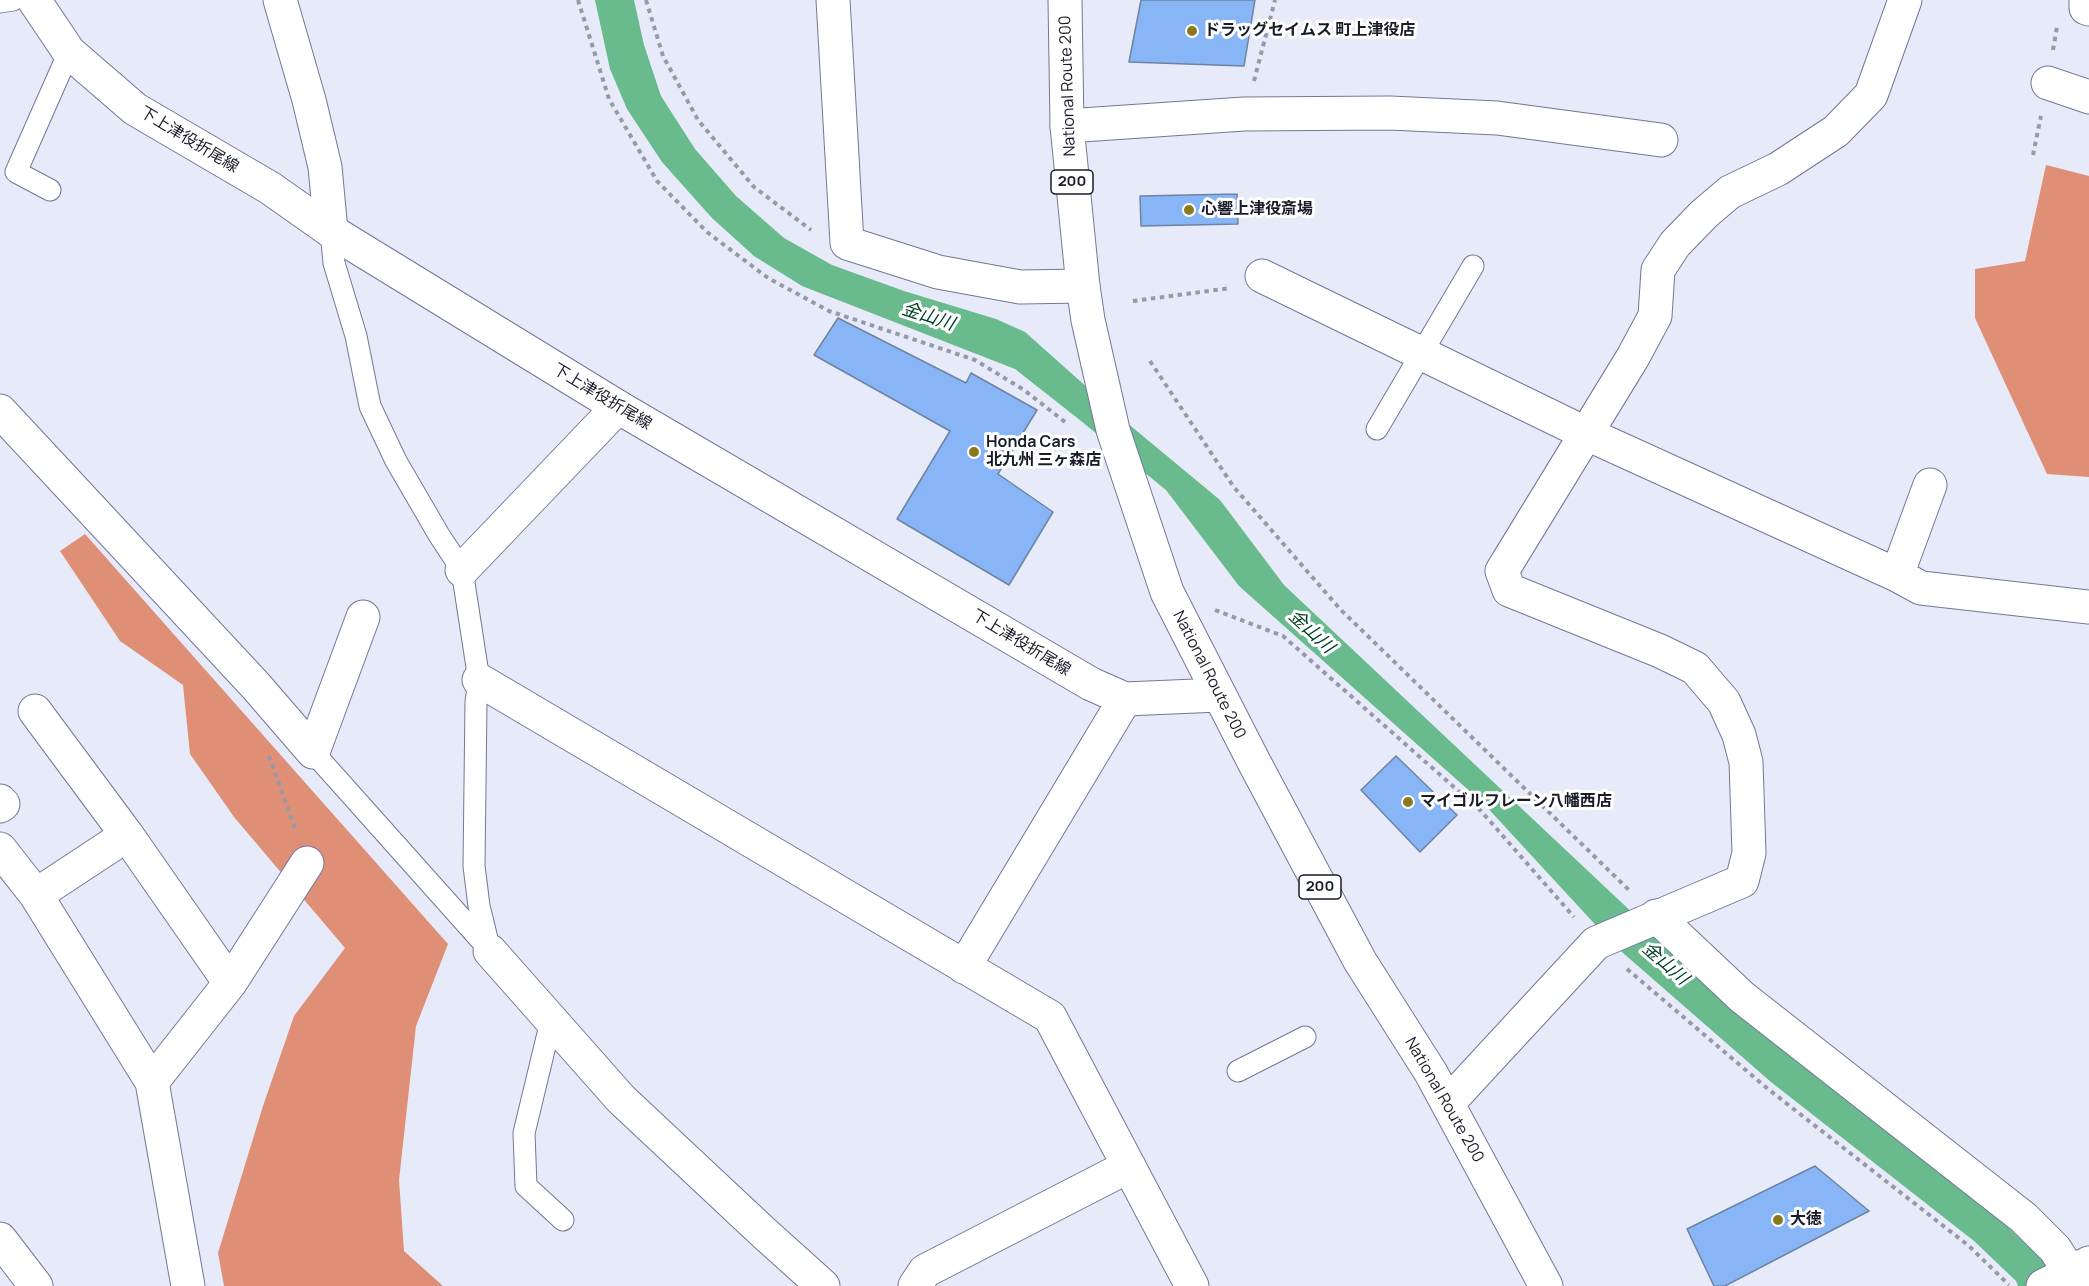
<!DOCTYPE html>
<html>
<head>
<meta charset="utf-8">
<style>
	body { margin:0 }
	canvas { display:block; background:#e7eaf9 }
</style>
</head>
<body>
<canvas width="2089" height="1286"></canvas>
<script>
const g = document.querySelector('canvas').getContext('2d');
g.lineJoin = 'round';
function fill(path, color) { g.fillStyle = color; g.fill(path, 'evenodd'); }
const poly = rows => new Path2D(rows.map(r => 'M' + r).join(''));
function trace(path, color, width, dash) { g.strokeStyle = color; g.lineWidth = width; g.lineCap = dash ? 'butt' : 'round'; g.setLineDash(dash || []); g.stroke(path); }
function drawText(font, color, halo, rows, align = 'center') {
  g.font = font + ' Manrope,"Noto Sans JP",sans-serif'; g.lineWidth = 6; g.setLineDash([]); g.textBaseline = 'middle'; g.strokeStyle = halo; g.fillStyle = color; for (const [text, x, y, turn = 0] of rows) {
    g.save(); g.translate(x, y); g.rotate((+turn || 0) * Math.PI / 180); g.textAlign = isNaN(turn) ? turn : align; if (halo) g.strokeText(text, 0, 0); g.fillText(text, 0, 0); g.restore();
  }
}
fill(poly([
	[2046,165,2089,176,2089,477,2047,474,1975,318,1975,269,2025,261],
	[85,534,448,944,416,1026,399,1180,404,1251,443,1286,224,1286,218,1253,263,1106,294,1016,345,948,234,817,190,754,183,685,120,641,60,551]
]), '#e08f77');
fill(poly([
	[595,0,634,0,644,45,661,96,695,149,736,196,784,238,832,265,904,291,996,319,1025,332,1126,422,1220,500,1284,585,1655,934,1959,1181,2046,1263,2061,1286,2018,1286,2016,1281,1974,1241,1771,1082,1615,946,1483,803,1239,586,1166,490,1076,417,1015,369,802,286,754,256,712,218,662,162,627,109,610,69]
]), '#69ba8c');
const building = poly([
	[1141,0,1255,0,1244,66,1129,62,1141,0],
	[1237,194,1238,224,1141,226,1140,196,1237,194],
	[838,318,966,383,971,373,1037,410,998,474,1053,512,1009,585,897,519,950,431,814,355,838,318],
	[1396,756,1457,815,1420,852,1361,790,1396,756],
	[1815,1166,1869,1211,1725,1286,1714,1286,1687,1229,1815,1166]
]);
fill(building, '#88b5f6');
trace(building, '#6e83a2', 1.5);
const lane = poly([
	[0,2,13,0],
	[50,190,16,172,69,52],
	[331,231,334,263,356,336,370,406,396,461,439,535,462,570,479,680,476,702,474,866,479,906,490,951],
	[1377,429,1473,266],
	[313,752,488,948],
	[551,1021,524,1133,526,1186,563,1220],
	[1238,1071,1305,1037]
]);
const street = poly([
	[280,0,309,100,325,167,331,231],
	[833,0,847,243,938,272,1020,287,1083,286],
	[2086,0,2086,8,2089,9],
	[2048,83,2089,97],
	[1067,126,1244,114,1390,113,1497,118,1661,140],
	[1262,276,1585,433,1897,575,1921,588,2089,607],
	[0,411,256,686,313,752,363,617],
	[462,570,618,407],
	[1897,575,1930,485],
	[479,680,1050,1017,1192,1286],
	[35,711,127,835,230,983],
	[0,801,3,804,0,806],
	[0,849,36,895,152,1082,188,1286],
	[36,895,127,835],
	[1656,916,1742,997,2024,1218,2055,1249,2079,1286],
	[490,951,621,1099,763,1232,823,1286],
	[964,967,1125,699],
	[152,1082,230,983,307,863],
	[1448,1103,1596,943,1742,881,1749,853,1746,762,1739,735,1724,702,1695,668,1660,651,1509,590,1502,571,1633,357,1655,316,1658,270,1675,244,1704,214,1730,192,1778,169,1836,131,1871,95,1905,0],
	[0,1239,36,1286],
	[915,1286,925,1271,1129,1166],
	[2043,1286,2089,1263]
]);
const secondary = poly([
	[34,0,69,52,135,109,270,188,331,231,618,407,1091,684,1125,699,1219,695]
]);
const highway = poly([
	[1065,0,1067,126,1083,286,1088,320,1113,430,1167,592,1254,762,1360,961,1431,1073,1546,1286]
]);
trace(lane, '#72779a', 23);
trace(street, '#72779a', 35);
trace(secondary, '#72779a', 35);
trace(highway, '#72779a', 35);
trace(poly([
	[578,0,609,99,657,181,707,232,768,278,829,311,975,360,1024,390,1065,422],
	[646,0,663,56,698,120,754,187,811,230],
	[2053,50,2057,27],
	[1254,81,1275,0],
	[2033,155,2041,116],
	[1133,301,1231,288],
	[1150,361,1233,486,1340,609,1631,892],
	[1215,610,1283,636,1481,811,1574,917],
	[269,756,296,831],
	[1627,969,1768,1089,1969,1246,2009,1285]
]), '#9799a8', 4, [4.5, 4.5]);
trace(lane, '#fff', 21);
trace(street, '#fff', 33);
trace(secondary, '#fff', 33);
trace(highway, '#fff', 33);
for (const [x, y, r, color] of [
	[1192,31,6,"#8b791e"],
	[1189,210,6,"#8b791e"],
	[974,452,6,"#8b791e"],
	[1408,802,6,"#8b791e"],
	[1778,1220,6,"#8b791e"]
]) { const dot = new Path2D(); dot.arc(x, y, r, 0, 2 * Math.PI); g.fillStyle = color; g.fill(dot); trace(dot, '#fff', 2); }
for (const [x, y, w] of [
	[1072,182,42],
	[1320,887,42]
]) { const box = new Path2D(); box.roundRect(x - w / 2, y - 12, w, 24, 4.5); g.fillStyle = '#fff'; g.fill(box); trace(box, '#191b29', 1.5); }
drawText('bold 15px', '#191b29', null, [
	["200",1072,182],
	["200",1320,887]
]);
drawText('bold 16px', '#191b29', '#fff', [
	["ドラッグセイムス 町上津役店",1204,31],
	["心響上津役斎場",1201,210],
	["Honda Cars",986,443],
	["北九州 三ヶ森店",986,461],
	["マイゴルフレーン八幡西店",1420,802],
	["大徳",1790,1220]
], 'left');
drawText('16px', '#191b29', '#fff', [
	["National Route 200",1068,86,-92],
	["下上津役折尾線",189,140,31],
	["下上津役折尾線",602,397,31],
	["下上津役折尾線",1021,643,31],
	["National Route 200",1209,675,63],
	["National Route 200",1444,1100,60]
]);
drawText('italic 18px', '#004225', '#fff', [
	["金山川",928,317,18],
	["金山川",1311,632,43],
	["金山川",1665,964,41]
]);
</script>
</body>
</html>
